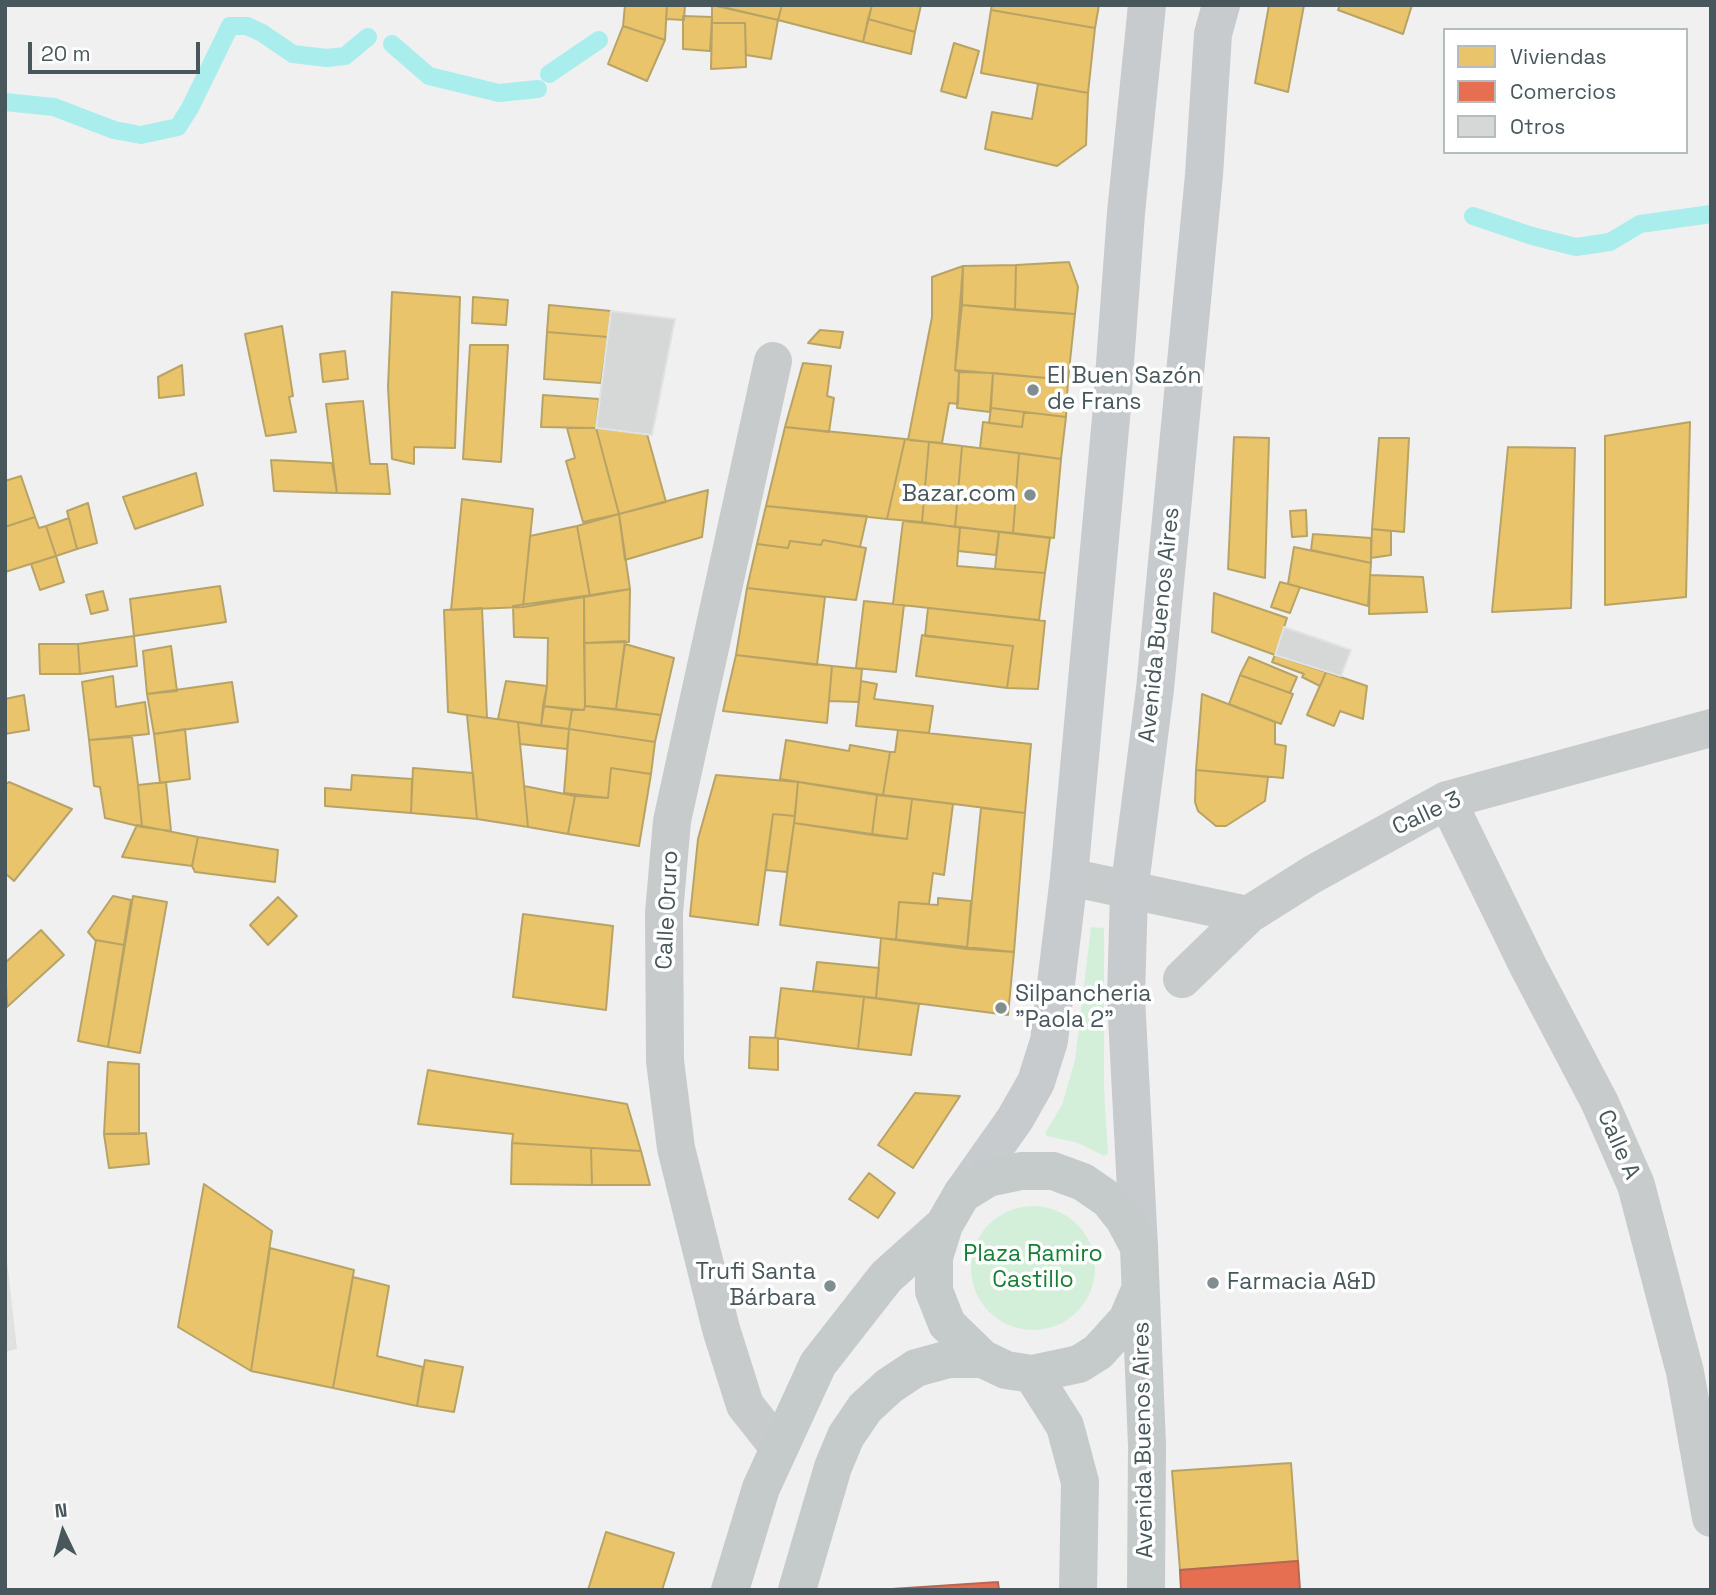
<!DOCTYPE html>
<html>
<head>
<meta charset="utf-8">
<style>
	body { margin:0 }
	#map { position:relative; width:1716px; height:1595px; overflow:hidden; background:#f0f0f0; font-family:"Space Grotesk",sans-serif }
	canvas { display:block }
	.frame { position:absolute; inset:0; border:7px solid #47575c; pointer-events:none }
	.legend { position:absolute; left:1443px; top:28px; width:245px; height:126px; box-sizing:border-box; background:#fff; border:2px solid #b5bcbe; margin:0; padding:9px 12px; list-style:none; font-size:21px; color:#47575c }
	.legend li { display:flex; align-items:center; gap:14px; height:35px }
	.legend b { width:35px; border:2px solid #b5bcbe }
	.north { position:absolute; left:28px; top:1497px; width:70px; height:70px; -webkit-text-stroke:5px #fff; paint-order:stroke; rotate:355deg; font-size:19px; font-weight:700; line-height:28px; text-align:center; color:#47575c }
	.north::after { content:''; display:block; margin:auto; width:24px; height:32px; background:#47575c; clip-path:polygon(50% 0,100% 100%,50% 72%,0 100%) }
	.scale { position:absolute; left:28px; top:42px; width:172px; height:32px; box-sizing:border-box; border:4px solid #47575c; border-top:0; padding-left:9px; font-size:21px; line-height:24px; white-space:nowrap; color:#47575c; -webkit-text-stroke:5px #fff; paint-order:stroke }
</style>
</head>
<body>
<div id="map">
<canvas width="1716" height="1595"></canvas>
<div class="frame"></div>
<ul class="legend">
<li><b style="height:19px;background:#e9c46a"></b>Viviendas</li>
<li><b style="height:19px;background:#e76f51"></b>Comercios</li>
<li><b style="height:19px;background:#d6d8d8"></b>Otros</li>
</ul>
<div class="north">N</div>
<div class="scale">20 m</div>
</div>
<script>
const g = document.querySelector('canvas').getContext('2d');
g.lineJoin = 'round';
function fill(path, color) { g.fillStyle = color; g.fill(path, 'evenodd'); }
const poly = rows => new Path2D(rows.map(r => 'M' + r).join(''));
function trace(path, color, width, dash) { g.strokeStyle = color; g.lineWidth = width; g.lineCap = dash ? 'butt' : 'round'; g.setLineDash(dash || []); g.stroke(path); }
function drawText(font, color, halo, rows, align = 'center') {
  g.font = font + ' "Space Grotesk",sans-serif'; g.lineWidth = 7; g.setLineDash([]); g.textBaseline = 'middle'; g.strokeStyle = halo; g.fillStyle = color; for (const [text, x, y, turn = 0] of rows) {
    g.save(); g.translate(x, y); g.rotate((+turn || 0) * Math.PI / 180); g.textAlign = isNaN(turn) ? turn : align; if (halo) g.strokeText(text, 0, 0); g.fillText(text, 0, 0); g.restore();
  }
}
fill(poly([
	[5,1243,17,1349,5,1352]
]), '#e2e1e2');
fill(poly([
	[1091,927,1104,928,1104,1089,1108,1154,1104,1156,1078,1143,1047,1136,1045,1133,1062,1105,1075,1060],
	'971 1268a62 62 0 1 1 124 0a62 62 0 1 1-124 0Z'
]), '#d4efd9');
const homes = poly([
	[625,5,667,5,665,40,623,26,625,5],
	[667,5,685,5,684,20,666,19,667,5],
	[712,5,778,20,771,59,746,55,745,23,712,23,712,5],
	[714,5,782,5,778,20,714,5],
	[782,5,872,5,863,42,778,20,782,5],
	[872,5,921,5,915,32,868,19,872,5],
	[992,5,1099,5,1095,28,991,10,992,5],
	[1269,5,1304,5,1288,92,1255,83,1269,5],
	[1340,5,1412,5,1403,34,1338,10,1340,5],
	[991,10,1095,28,1088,93,981,73,991,10],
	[683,16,712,17,710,51,683,49,683,16],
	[868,19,915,32,911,54,863,42,868,19],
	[712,23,745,23,746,67,711,69,712,23],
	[623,26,665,40,647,81,608,64,623,26],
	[954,43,979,51,966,98,941,91,954,43],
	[1038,84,1088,93,1086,145,1057,166,985,149,992,112,1032,119,1038,84],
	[1069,262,1078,287,1075,314,1015,310,1016,265,1069,262],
	[1016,265,1015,310,962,305,963,266,1016,265],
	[963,266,955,370,959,372,958,404,949,403,942,443,908,440,932,317,932,277,963,266],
	[392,292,460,297,455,448,414,447,414,464,392,459,388,387,392,292],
	[473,297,508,300,506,325,472,323,473,297],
	[549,305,611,311,608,337,547,332,549,305],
	[962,305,1075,314,1068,380,955,370,962,305],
	[282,326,293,396,289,397,296,432,266,436,245,334,282,326],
	[820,330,843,332,840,348,808,343,820,330],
	[547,332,608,337,601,383,544,379,547,332],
	[470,345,508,345,501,462,463,459,470,345],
	[345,351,348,379,323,382,320,354,345,351],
	[803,363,831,366,827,396,834,398,829,432,785,427,803,363],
	[182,365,184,395,159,398,158,377,182,365],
	[959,372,993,373,990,412,957,408,959,372],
	[993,373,1068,380,1066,417,991,408,993,373],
	[543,395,599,399,596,428,541,427,543,395],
	[363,401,370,464,387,464,390,494,337,493,326,404,363,401],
	[991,408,1024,412,1022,427,989,423,991,408],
	[1024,412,1066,417,1061,459,980,448,983,422,1022,427,1024,412],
	[1690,422,1686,597,1605,605,1605,436,1690,422],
	[785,427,905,439,887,519,766,506,785,427],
	[567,428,596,428,619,514,583,522,566,461,575,458,567,428],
	[596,428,647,434,666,502,619,514,596,428],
	[1234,437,1269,438,1265,578,1228,569,1234,437],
	[1379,438,1409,438,1404,532,1372,529,1379,438],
	[905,439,929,442,922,522,887,519,905,439],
	[929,442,962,446,955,527,922,522,929,442],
	[962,446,1019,453,1013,533,955,527,962,446],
	[1508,447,1575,448,1571,608,1492,612,1508,447],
	[1019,453,1061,459,1054,538,1013,533,1019,453],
	[271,460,332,463,337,493,274,491,271,460],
	[196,473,203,505,135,529,123,497,196,473],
	[21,476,35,517,5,527,5,481,21,476],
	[708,490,702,537,625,560,619,514,708,490],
	[462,499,533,509,523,607,451,610,462,499],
	[88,503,97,543,77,549,67,511,88,503],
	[766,506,867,516,860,547,823,540,821,545,790,541,788,548,757,544,766,506],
	[1306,510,1307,536,1292,537,1290,511,1306,510],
	[619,514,630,589,590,596,577,526,619,514],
	[35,517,39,528,46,526,56,556,5,572,5,527,35,517],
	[69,518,77,549,56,556,46,526,69,518],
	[903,521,960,527,957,566,1045,573,1039,620,893,604,903,521],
	[577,526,590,596,523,607,530,536,577,526],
	[960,527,999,532,996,555,958,551,960,527],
	[1372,529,1391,531,1391,555,1371,558,1372,529],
	[999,532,1050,538,1045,573,995,569,999,532],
	[1313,534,1371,538,1371,563,1311,550,1313,534],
	[823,540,866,548,856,600,747,588,757,544,788,548,790,541,821,545,823,540],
	[1294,547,1371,563,1368,606,1288,584,1294,547],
	[56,556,64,582,40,590,31,564,56,556],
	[1370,575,1423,577,1427,612,1369,614,1370,575],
	[1280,582,1300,587,1290,613,1271,607,1280,582],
	[220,586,226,622,134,636,130,599,220,586],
	[747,588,825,597,817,665,736,655,747,588],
	[630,589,629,642,584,643,584,596,630,589],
	[103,591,108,610,91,614,86,595,103,591],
	[1214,593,1287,618,1275,655,1212,632,1214,593],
	[584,596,585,706,584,710,543,706,547,686,548,638,514,637,513,606,584,596],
	[864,601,904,605,896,672,856,668,864,601],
	[482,608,487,718,448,712,444,610,482,608],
	[928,608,1045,621,1038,689,1007,688,1013,646,925,636,928,608],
	[922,635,1013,646,1007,688,916,676,922,635],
	[134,636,137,666,80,674,78,644,134,636],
	[625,641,616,709,585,706,584,643,625,641],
	[39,644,78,644,80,674,40,674,39,644],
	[625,644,674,658,661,715,616,709,625,644],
	[171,646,177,691,147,694,143,651,171,646],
	[736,655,832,666,827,723,723,711,736,655],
	[1275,655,1326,672,1320,686,1302,677,1304,674,1272,662,1275,655],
	[1249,657,1297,677,1290,693,1240,675,1249,657],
	[832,666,862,669,859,702,829,701,832,666],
	[1326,672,1367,686,1363,719,1340,711,1334,726,1307,715,1326,672],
	[1240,675,1293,694,1281,724,1229,704,1240,675],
	[113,676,116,707,145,702,149,734,89,740,82,682,113,676],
	[506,681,547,686,541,726,498,719,506,681],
	[861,681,877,684,874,699,933,706,929,733,856,726,861,681],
	[232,682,238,722,154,734,147,694,232,682],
	[1202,694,1275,722,1275,744,1286,746,1283,778,1196,770,1202,694],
	[24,695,29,730,5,734,5,699,24,695],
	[543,706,572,710,569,729,541,726,543,706],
	[585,706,661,715,655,742,569,729,572,710,584,710,585,706],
	[467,715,518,722,528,827,477,819,467,715],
	[518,722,569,729,567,749,520,744,518,722],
	[185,729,190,779,160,783,154,734,185,729],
	[569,729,655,742,651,774,611,768,608,798,564,793,569,729],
	[898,730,1031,744,1025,813,883,795,890,752,895,752,898,730],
	[132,737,138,785,142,827,105,818,100,787,94,786,89,740,132,737],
	[786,740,849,751,850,745,890,752,883,795,780,779,786,740],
	[413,768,473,773,477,819,411,813,413,768],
	[611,768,651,774,639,846,568,834,575,796,608,798,611,768],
	[1196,770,1268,777,1265,801,1226,826,1216,826,1198,811,1195,802,1196,770],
	[352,775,412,779,411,813,325,806,325,788,351,790,352,775],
	[716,775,798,782,795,816,773,814,758,925,690,916,698,839,716,775],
	[9,782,72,809,14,881,5,873,5,785,9,782],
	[166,782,171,831,142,827,138,785,166,782],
	[798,782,877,795,872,835,794,823,798,782],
	[524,786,575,796,568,834,528,827,524,786],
	[877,795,912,799,907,839,872,835,877,795],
	[912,799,953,804,944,875,933,873,929,904,899,902,896,940,780,925,794,823,907,839,912,799],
	[981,808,1025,813,1014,952,967,949,981,808],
	[773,814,795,816,787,872,766,870,773,814],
	[137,825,198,837,192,866,122,857,137,825],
	[198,837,278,850,275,882,195,872,192,866,198,837],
	[113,896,131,900,124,945,95,940,88,932,113,896],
	[133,896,167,902,140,1053,108,1047,133,896],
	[278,897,297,916,268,945,250,925,278,897],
	[938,898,971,901,967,949,896,940,899,902,938,905,938,898],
	[523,914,613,926,606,1010,513,997,523,914],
	[41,930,64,955,7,1007,5,963,41,930],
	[881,938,1014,952,1008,1015,876,998,881,938],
	[96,940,124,945,108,1047,78,1041,96,940],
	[817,962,879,968,876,998,813,991,817,962],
	[781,988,864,997,858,1049,775,1038,781,988],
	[864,997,919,1004,911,1055,858,1049,864,997],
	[750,1037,778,1038,778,1070,749,1068,750,1037],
	[108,1062,139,1064,139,1134,104,1134,108,1062],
	[428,1070,627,1104,641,1151,512,1143,513,1134,418,1124,428,1070],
	[915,1093,960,1096,913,1168,878,1145,915,1093],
	[146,1133,149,1164,109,1168,104,1134,146,1133],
	[512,1143,591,1148,592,1185,511,1184,512,1143],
	[591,1148,641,1151,650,1185,592,1185,591,1148],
	[869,1173,895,1193,878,1218,849,1199,869,1173],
	[204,1184,272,1231,251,1371,178,1327,204,1184],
	[270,1248,354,1270,333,1388,251,1371,270,1248],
	[353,1277,389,1286,377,1356,423,1367,417,1406,333,1388,353,1277],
	[425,1360,463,1367,454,1412,417,1406,425,1360],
	[1291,1463,1298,1561,1180,1570,1172,1471,1291,1463],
	[606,1532,674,1553,662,1590,588,1590,606,1532]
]);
fill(homes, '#e9c46a');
trace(homes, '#b8a366', 2);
const shops = poly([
	[1298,1561,1300,1590,1181,1590,1180,1570,1298,1561],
	[998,1582,999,1590,892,1590,892,1589,998,1582]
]);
fill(shops, '#e76f51');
trace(shops, '#b76854', 2);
trace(poly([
	[392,44,429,76,499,93,538,89],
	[549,74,599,40],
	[5,102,54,107,114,130,141,135,178,127,190,108,230,26,247,26,262,33,293,54,327,58,345,56,368,37],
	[1473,216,1532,236,1576,247,1610,242,1640,224,1711,214]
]), '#a9eded', 18);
const building = poly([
	[611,311,675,319,652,435,596,428,611,311],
	[1284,627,1351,650,1341,676,1275,655,1284,627]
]);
fill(building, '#d6d8d8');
trace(building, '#e1e2e3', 2);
trace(poly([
	[773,361,672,821,664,913,665,1061,676,1148,721,1329,745,1405,779,1448],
	[1447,800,1528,966,1600,1103,1636,1185,1685,1372,1711,1518],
	[1069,877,1248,915],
	[1182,979,1248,915,1313,874,1447,800,1711,728]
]), '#c7cbcc', 38);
trace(poly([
	[962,1194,1015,1119,1036,1082,1049,1041,1069,877,1111,418,1126,213,1147,5],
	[1139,1247,1126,997,1129,892,1155,689,1176,467,1204,175,1213,34,1221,5]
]), '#c7cbce', 38);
trace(poly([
	[1140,1290,1127,1320,1098,1352,1079,1364,1032,1374,1006,1370,983,1359,947,1324,934,1291,934,1257,944,1225,962,1194,988,1178,1021,1171,1053,1171,1083,1182,1109,1200,1124,1219,1139,1247,1147,1446,1146,1590],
	[1032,1374,1065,1426,1080,1482,1078,1590],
	[730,1590,761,1488,818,1364,886,1277,944,1225],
	[797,1590,833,1467,846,1436,865,1408,889,1386,916,1368,949,1359,983,1359]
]), '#c5cacb', 38);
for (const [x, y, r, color] of [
	[1033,390,7,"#828d90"],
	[1030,495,7,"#828d90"],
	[1001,1008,7,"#828d90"],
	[1213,1283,7,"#828d90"],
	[830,1286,7,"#828d90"]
]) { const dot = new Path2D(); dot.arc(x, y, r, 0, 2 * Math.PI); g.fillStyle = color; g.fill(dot); trace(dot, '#fff', 2.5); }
drawText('23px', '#47575c', '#fff', [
	["El Buen Sazón",1047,377],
	["de Frans",1047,403],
	["Bazar.com",1016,495,"right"],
	["Silpancheria",1015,995],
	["\"Paola 2\"",1015,1021],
	["Trufi Santa",816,1273,"right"],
	["Bárbara",816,1299,"right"],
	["Farmacia A&D",1227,1283]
], 'left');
drawText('23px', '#47575c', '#fff', [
	["Avenida Buenos Aires",1160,625,-84],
	["Calle 3",1427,814,-25],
	["Calle Oruro",668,910,-87],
	["Calle A",1618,1145,66],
	["Avenida Buenos Aires",1144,1440,-91]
]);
drawText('23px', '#177e35', '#fff', [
	["Plaza Ramiro",1033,1255],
	["Castillo",1033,1281]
]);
</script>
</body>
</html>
